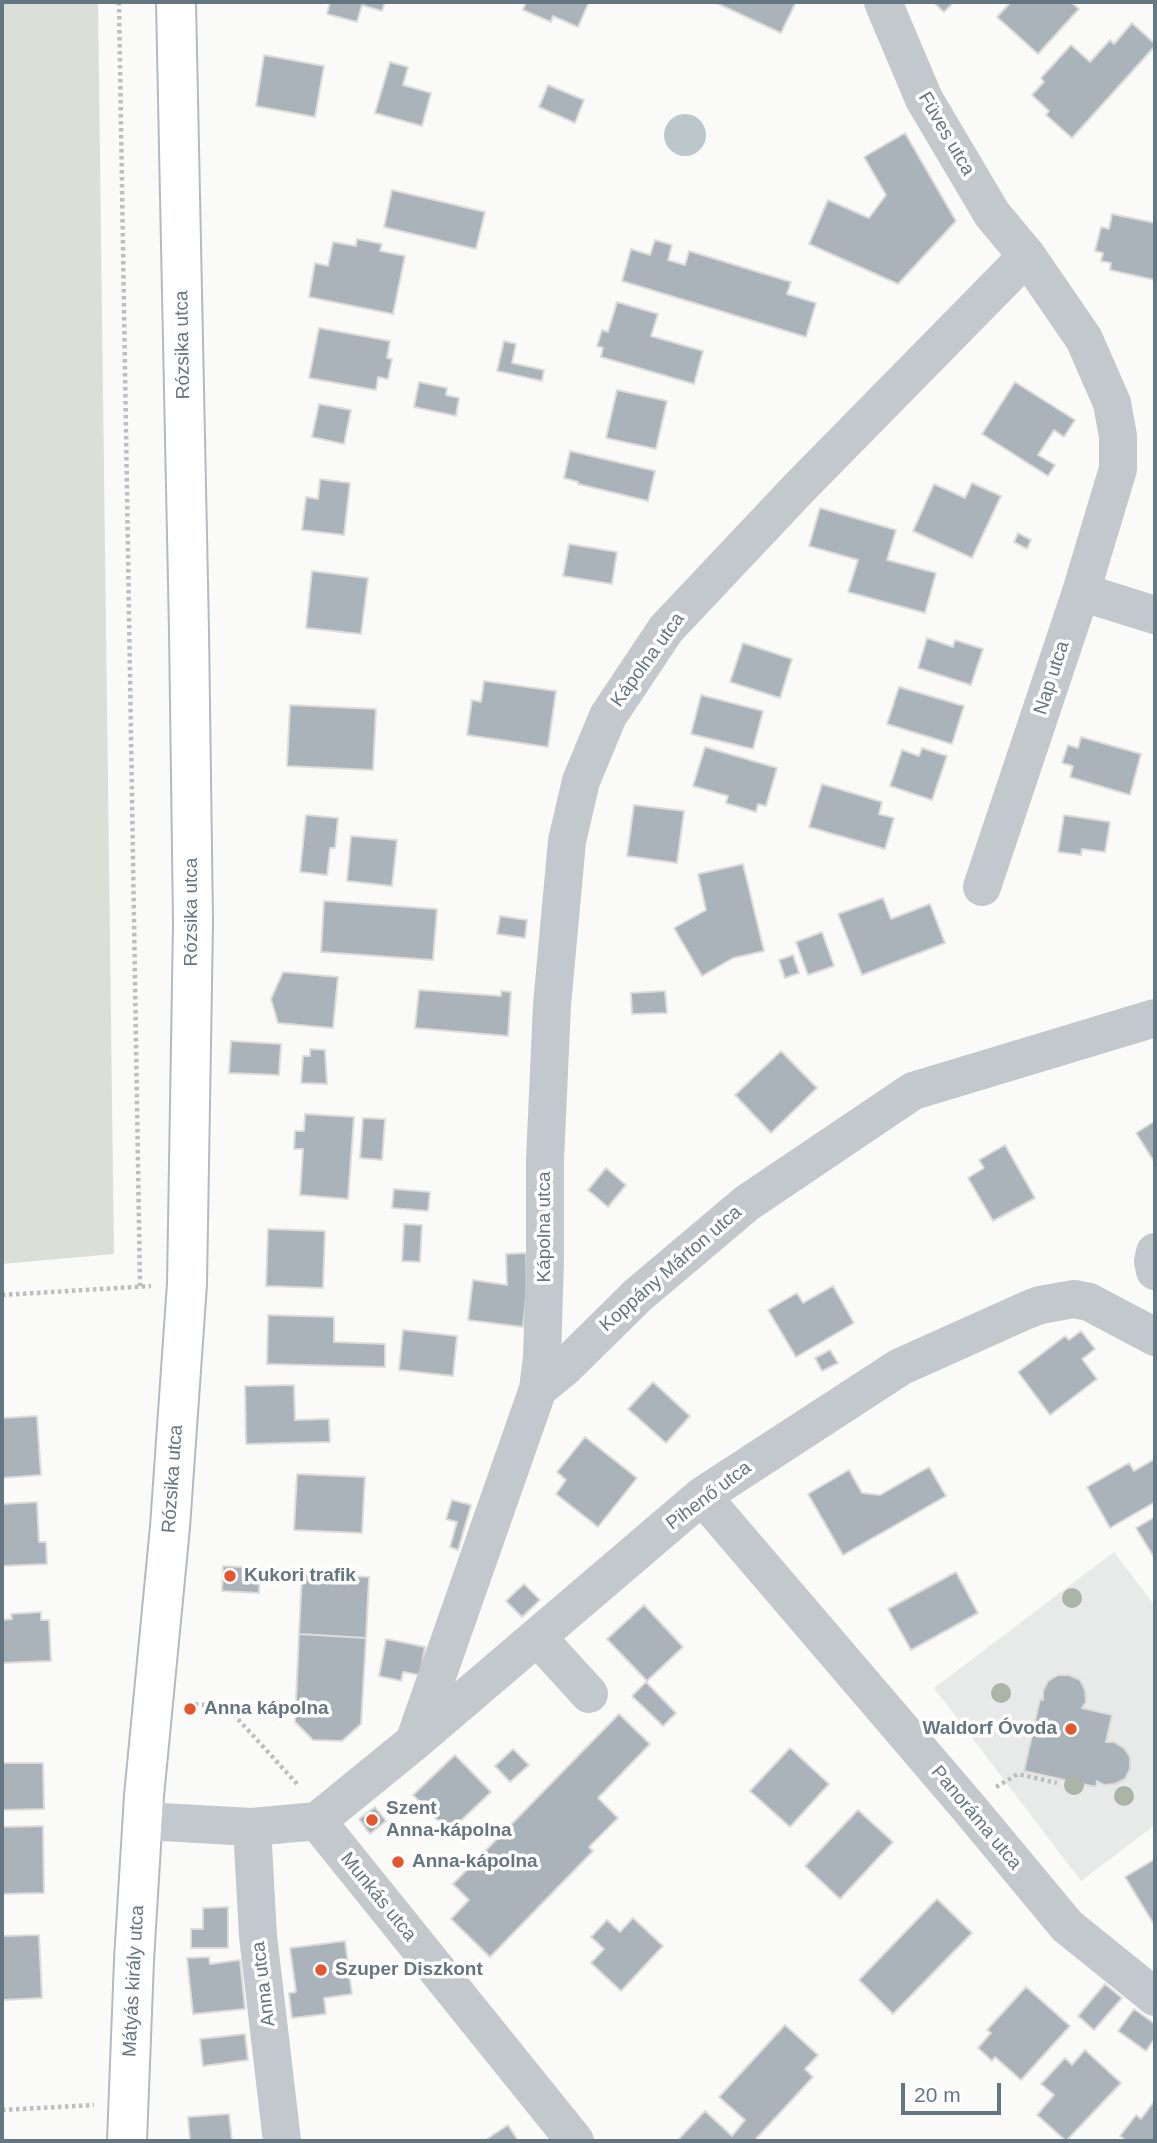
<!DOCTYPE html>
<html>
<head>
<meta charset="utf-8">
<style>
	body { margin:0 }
	#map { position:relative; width:1157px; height:2143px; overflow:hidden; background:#fafaf8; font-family:Arial,sans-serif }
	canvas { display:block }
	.frame { position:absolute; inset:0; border:4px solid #657683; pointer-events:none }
	.scale { position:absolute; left:901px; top:2083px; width:100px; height:32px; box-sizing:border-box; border:4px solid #657683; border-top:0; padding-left:9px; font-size:21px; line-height:24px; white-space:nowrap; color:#657683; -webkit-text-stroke:5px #fff; paint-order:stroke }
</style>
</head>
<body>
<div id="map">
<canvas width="1157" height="2143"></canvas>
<div class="frame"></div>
<div class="scale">20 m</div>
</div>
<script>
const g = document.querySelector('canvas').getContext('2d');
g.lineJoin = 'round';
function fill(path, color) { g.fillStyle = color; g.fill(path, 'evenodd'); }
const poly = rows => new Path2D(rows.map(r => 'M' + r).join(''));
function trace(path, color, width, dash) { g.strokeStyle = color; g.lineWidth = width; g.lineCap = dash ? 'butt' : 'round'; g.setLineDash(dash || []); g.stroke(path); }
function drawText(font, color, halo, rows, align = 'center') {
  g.font = font + ' Arial,sans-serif'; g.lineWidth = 7; g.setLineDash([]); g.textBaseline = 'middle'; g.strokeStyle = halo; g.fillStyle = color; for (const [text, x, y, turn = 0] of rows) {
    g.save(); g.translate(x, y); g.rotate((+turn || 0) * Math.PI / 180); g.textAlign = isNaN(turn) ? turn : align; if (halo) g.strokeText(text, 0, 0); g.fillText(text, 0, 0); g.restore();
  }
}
fill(poly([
	[1114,1552,1155,1606,1155,1825,1081,1881,934,1688]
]), '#e8e9e9');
fill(poly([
	[2,2,98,2,114,1254,2,1264]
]), '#dadfd7');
fill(poly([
	'664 135a21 21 0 1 1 42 0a21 21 0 1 1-42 0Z'
]), '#bbc7cb');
const building = poly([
	[330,2,385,2,382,11,362,5,357,22,327,14,330,2],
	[526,2,589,2,578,27,553,16,551,22,523,10,526,2],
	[714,2,796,2,781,33,714,2],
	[933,2,954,2,944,12,933,2],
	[1011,2,1071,2,1079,9,1038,54,997,17,1011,2],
	[1132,23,1155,44,1155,46,1072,138,1046,115,1049,111,1032,95,1044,82,1041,78,1071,45,1090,62,1110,40,1114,44,1132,23],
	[264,55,324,66,315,117,256,106,264,55],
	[390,62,408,67,403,85,431,93,422,126,375,113,390,62],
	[548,85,584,100,575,123,539,107,548,85],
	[905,133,956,221,898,284,809,244,828,200,869,218,886,195,864,157,905,133],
	[392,190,485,212,476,249,384,227,392,190],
	[1112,214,1155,223,1155,280,1110,270,1111,263,1101,261,1103,253,1095,251,1101,227,1109,229,1112,214],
	[357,239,382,244,380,251,405,256,393,314,309,297,315,263,328,266,333,242,356,246,357,239],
	[655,240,672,245,668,260,685,265,689,251,791,282,787,294,816,303,806,337,622,281,631,249,650,255,655,240],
	[617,302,658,314,651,336,703,351,694,384,601,357,603,348,597,346,602,330,608,332,617,302],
	[319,328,390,341,387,358,392,359,388,379,378,377,376,390,309,378,319,328],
	[504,341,516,344,512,363,544,370,542,381,497,371,504,341],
	[419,382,447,388,446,395,459,398,456,416,414,407,419,382],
	[1015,382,1075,420,1064,437,1054,430,1038,455,1055,465,1048,476,982,434,1015,382],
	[617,390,667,401,656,449,606,438,617,390],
	[319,404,351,410,344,444,312,437,319,404],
	[570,451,655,471,648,501,578,484,578,482,564,478,570,451],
	[320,479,350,483,344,535,302,530,306,497,318,499,320,479],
	[972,483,1001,496,972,558,913,531,934,484,965,498,972,483],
	[820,508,896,530,887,560,936,573,925,613,848,592,858,560,809,546,820,508],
	[1018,533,1031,540,1027,549,1014,542,1018,533],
	[569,544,617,552,612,584,563,576,569,544],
	[312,571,368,578,361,634,306,628,312,571],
	[927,638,953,647,955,640,983,649,971,685,918,668,927,638],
	[743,643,792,659,780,698,730,682,743,643],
	[484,681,556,691,548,747,467,735,472,700,481,702,484,681],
	[899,687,964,706,952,744,887,724,899,687],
	[701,695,763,711,753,749,691,734,701,695],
	[290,705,376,709,373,770,287,766,290,705],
	[1081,737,1141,754,1130,795,1070,777,1073,766,1062,763,1068,745,1078,748,1081,737],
	[705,747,777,768,766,806,758,804,756,812,726,803,728,796,693,786,705,747],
	[922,748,947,756,932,800,890,786,902,750,919,756,922,748],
	[822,784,882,802,879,814,894,818,885,849,809,827,822,784],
	[634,805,684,811,677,863,627,856,634,805],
	[306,815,338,818,335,848,330,848,327,875,300,872,306,815],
	[1064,815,1110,822,1105,852,1082,849,1081,855,1058,852,1064,815],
	[351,836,397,840,392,886,347,881,351,836],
	[743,864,764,951,733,958,702,976,674,928,706,910,698,874,743,864],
	[883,898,891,919,930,904,945,943,862,975,838,914,883,898],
	[324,901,437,909,433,960,321,952,324,901],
	[500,916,527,920,525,938,497,934,500,916],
	[822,932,834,966,808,975,796,942,822,932],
	[793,955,799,973,785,978,779,960,793,955],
	[283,972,338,977,333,1028,278,1023,271,999,283,972],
	[419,990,501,996,501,991,511,992,508,1036,415,1028,419,990],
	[665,991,667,1013,632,1014,631,993,665,991],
	[231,1041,281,1044,279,1075,229,1073,231,1041],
	[310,1049,325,1050,327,1084,301,1083,303,1056,310,1056,310,1049],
	[781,1051,817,1088,771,1133,735,1095,781,1051],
	[305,1114,354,1117,348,1199,300,1195,303,1149,294,1149,295,1131,304,1131,305,1114],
	[363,1118,385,1119,382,1160,360,1158,363,1118],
	[1155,1121,1155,1163,1136,1133,1155,1121],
	[1005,1145,1035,1198,993,1221,968,1178,984,1168,979,1160,1005,1145],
	[606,1168,626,1185,608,1207,588,1190,606,1168],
	[394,1189,430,1192,428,1211,392,1208,394,1189],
	[404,1224,422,1225,420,1262,402,1261,404,1224],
	[268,1229,325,1231,323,1288,266,1286,268,1229],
	[526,1253,527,1287,523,1327,468,1320,473,1280,507,1285,506,1254,526,1253],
	[833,1286,854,1323,796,1357,768,1310,797,1293,803,1303,833,1286],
	[268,1315,334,1317,334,1342,385,1344,385,1367,267,1364,268,1315],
	[403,1330,457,1336,453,1376,399,1370,403,1330],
	[1081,1331,1095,1349,1082,1359,1097,1379,1050,1415,1018,1372,1065,1336,1069,1340,1081,1331],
	[830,1350,838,1363,822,1371,815,1358,830,1350],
	[653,1382,690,1416,666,1443,628,1409,653,1382],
	[294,1385,295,1420,329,1419,330,1442,246,1444,245,1386,294,1385],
	[37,1416,41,1475,2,1478,2,1418,37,1416],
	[585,1437,637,1478,598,1527,556,1494,566,1480,557,1472,585,1437],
	[1155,1459,1155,1502,1110,1528,1087,1487,1129,1463,1134,1471,1155,1459],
	[929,1467,946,1496,843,1555,808,1494,849,1470,862,1493,880,1495,929,1467],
	[297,1474,365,1477,362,1533,294,1530,297,1474],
	[452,1500,471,1505,458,1550,450,1547,457,1522,446,1519,452,1500],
	[37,1502,39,1542,46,1542,47,1564,2,1566,2,1504,37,1502],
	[1155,1517,1155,1559,1136,1528,1155,1517],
	[223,1566,260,1568,259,1593,222,1591,223,1566],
	[956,1572,978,1613,911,1650,888,1609,956,1572],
	[302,1574,369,1577,366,1638,299,1634,302,1574],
	[524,1584,540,1600,522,1617,506,1601,524,1584],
	[644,1605,683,1647,647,1681,607,1639,644,1605],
	[41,1612,41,1620,49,1620,51,1661,2,1663,2,1620,12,1619,11,1614,41,1612],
	[299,1634,366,1638,361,1724,342,1741,313,1740,295,1722,299,1634],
	[386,1639,425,1647,420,1675,403,1672,401,1681,379,1676,386,1639],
	[1058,1675,1069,1675,1080,1680,1085,1690,1086,1702,1082,1708,1112,1715,1106,1742,1114,1742,1124,1748,1130,1757,1130,1769,1125,1779,1115,1784,1104,1785,1097,1781,1096,1787,1024,1771,1040,1699,1043,1700,1043,1691,1048,1681,1058,1675],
	[646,1682,676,1713,663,1726,632,1696,646,1682],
	[619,1714,650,1744,598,1798,618,1818,589,1847,593,1851,490,1957,451,1919,469,1900,453,1884,619,1714],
	[790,1748,829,1784,790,1827,750,1791,790,1748],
	[513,1749,529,1765,510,1782,495,1766,513,1749],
	[455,1755,491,1792,449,1832,413,1795,455,1755],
	[2,1763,43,1763,44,1809,2,1810,2,1763],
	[375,1807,386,1821,370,1834,359,1819,375,1807],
	[858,1810,893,1842,840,1899,805,1866,858,1810],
	[43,1826,44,1893,2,1894,2,1827,43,1826],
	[1155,1859,1155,1926,1125,1877,1155,1859],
	[937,1899,972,1933,893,2014,859,1980,937,1899],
	[228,1907,228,1948,191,1948,191,1929,203,1929,203,1908,228,1907],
	[633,1918,663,1946,621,1991,591,1963,604,1949,591,1937,607,1920,620,1932,633,1918],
	[39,1935,42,1998,2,2000,2,1936,39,1935],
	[345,1941,352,1994,324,1998,326,2014,292,2018,289,1993,296,1992,290,1948,345,1941],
	[209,1957,210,1964,240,1960,245,2009,193,2014,187,1958,209,1957],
	[1105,1984,1122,1998,1094,2030,1078,2016,1105,1984],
	[1026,1987,1070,2026,1021,2080,995,2057,992,2061,978,2048,991,2033,987,2030,1026,1987],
	[1134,2009,1155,2024,1155,2038,1146,2051,1118,2031,1134,2009],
	[785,2025,818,2055,805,2069,813,2077,754,2141,677,2141,705,2111,732,2136,745,2120,719,2097,785,2025],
	[245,2034,248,2060,203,2066,200,2039,245,2034],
	[1085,2050,1121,2083,1066,2141,1037,2115,1054,2095,1041,2084,1065,2058,1072,2065,1085,2050],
	[1155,2100,1155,2141,1127,2141,1120,2136,1136,2115,1141,2119,1155,2100],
	[229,2114,232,2141,190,2141,188,2117,229,2114],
	[508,2125,517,2139,513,2141,489,2141,487,2139,508,2125]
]);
fill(building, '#aab3b9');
trace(building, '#dcdcda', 2);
const major = poly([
	[127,2141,134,1960,144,1796,170,1527,187,1284,193,923,189,631,176,2]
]);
trace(major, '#b5babe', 42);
trace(poly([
	[119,2,140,1286],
	[2,1295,151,1286],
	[188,1704,226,1706,299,1786],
	[996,1787,1018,1774,1057,1783],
	[2,2110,94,2105]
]), '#bbbfc2', 4.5, [3.5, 3.5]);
trace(poly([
	[883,2,924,99,992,214,1027,256],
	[1081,592,1155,615],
	[1155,1252,1153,1261,1155,1271],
	[538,1389,542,1357,545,1259,545,1160,552,1005,567,841,581,781,608,716,666,629,800,487,1027,256,1084,339,1112,403,1118,436,1118,469,1081,592,982,887],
	[702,1496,969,1808,1067,1926,1155,1997],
	[537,1637,589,1694],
	[414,1742,538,1389,566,1366,638,1295,747,1203,913,1091,1155,1018],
	[143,1821,252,1827,317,1821],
	[317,1821,414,1742,702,1496,900,1367,1027,1310,1040,1305,1074,1299,1089,1302,1155,1337],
	[317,1821,575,2141],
	[252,1827,258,1936,282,2141]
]), '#c3c8cc', 38);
trace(major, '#fff', 38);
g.fillStyle = '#aab4a7';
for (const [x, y] of [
	[1072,1598],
	[1001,1693],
	[1074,1785],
	[1124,1796]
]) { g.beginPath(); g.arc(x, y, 10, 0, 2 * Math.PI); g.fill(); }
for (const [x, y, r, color] of [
	[230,1576,7,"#e4572e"],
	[190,1709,7,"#e4572e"],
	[1071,1729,7,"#e4572e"],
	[372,1820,7,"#e4572e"],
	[398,1862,7,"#e4572e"],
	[321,1970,7,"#e4572e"]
]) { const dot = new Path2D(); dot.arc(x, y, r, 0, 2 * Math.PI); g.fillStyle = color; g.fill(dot); trace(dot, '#fff', 2.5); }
drawText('19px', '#657683', '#fff', [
	["Füves utca",946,134,60],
	["Rózsika utca",183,345,-91],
	["Kápolna utca",648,660,-54],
	["Nap utca",1052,678,-72],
	["Rózsika utca",192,912,-90],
	["Kápolna utca",545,1227,-90],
	["Koppány Márton utca",671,1269,-41],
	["Rózsika utca",173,1479,-86],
	["Pihenő utca",709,1496,-37],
	["Panoráma utca",976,1818,50],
	["Munkás utca",378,1897,51],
	["Mátyás király utca",134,1981,-87],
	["Anna utca",264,1984,-97]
]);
drawText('bold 19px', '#657683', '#fff', [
	["Kukori trafik",244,1576],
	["Anna kápolna",204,1709],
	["Waldorf Óvoda",1057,1729,"right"],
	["Szent",386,1809],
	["Anna-kápolna",386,1831],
	["Anna-kápolna",412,1862],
	["Szuper Diszkont",335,1970]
], 'left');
</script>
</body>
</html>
